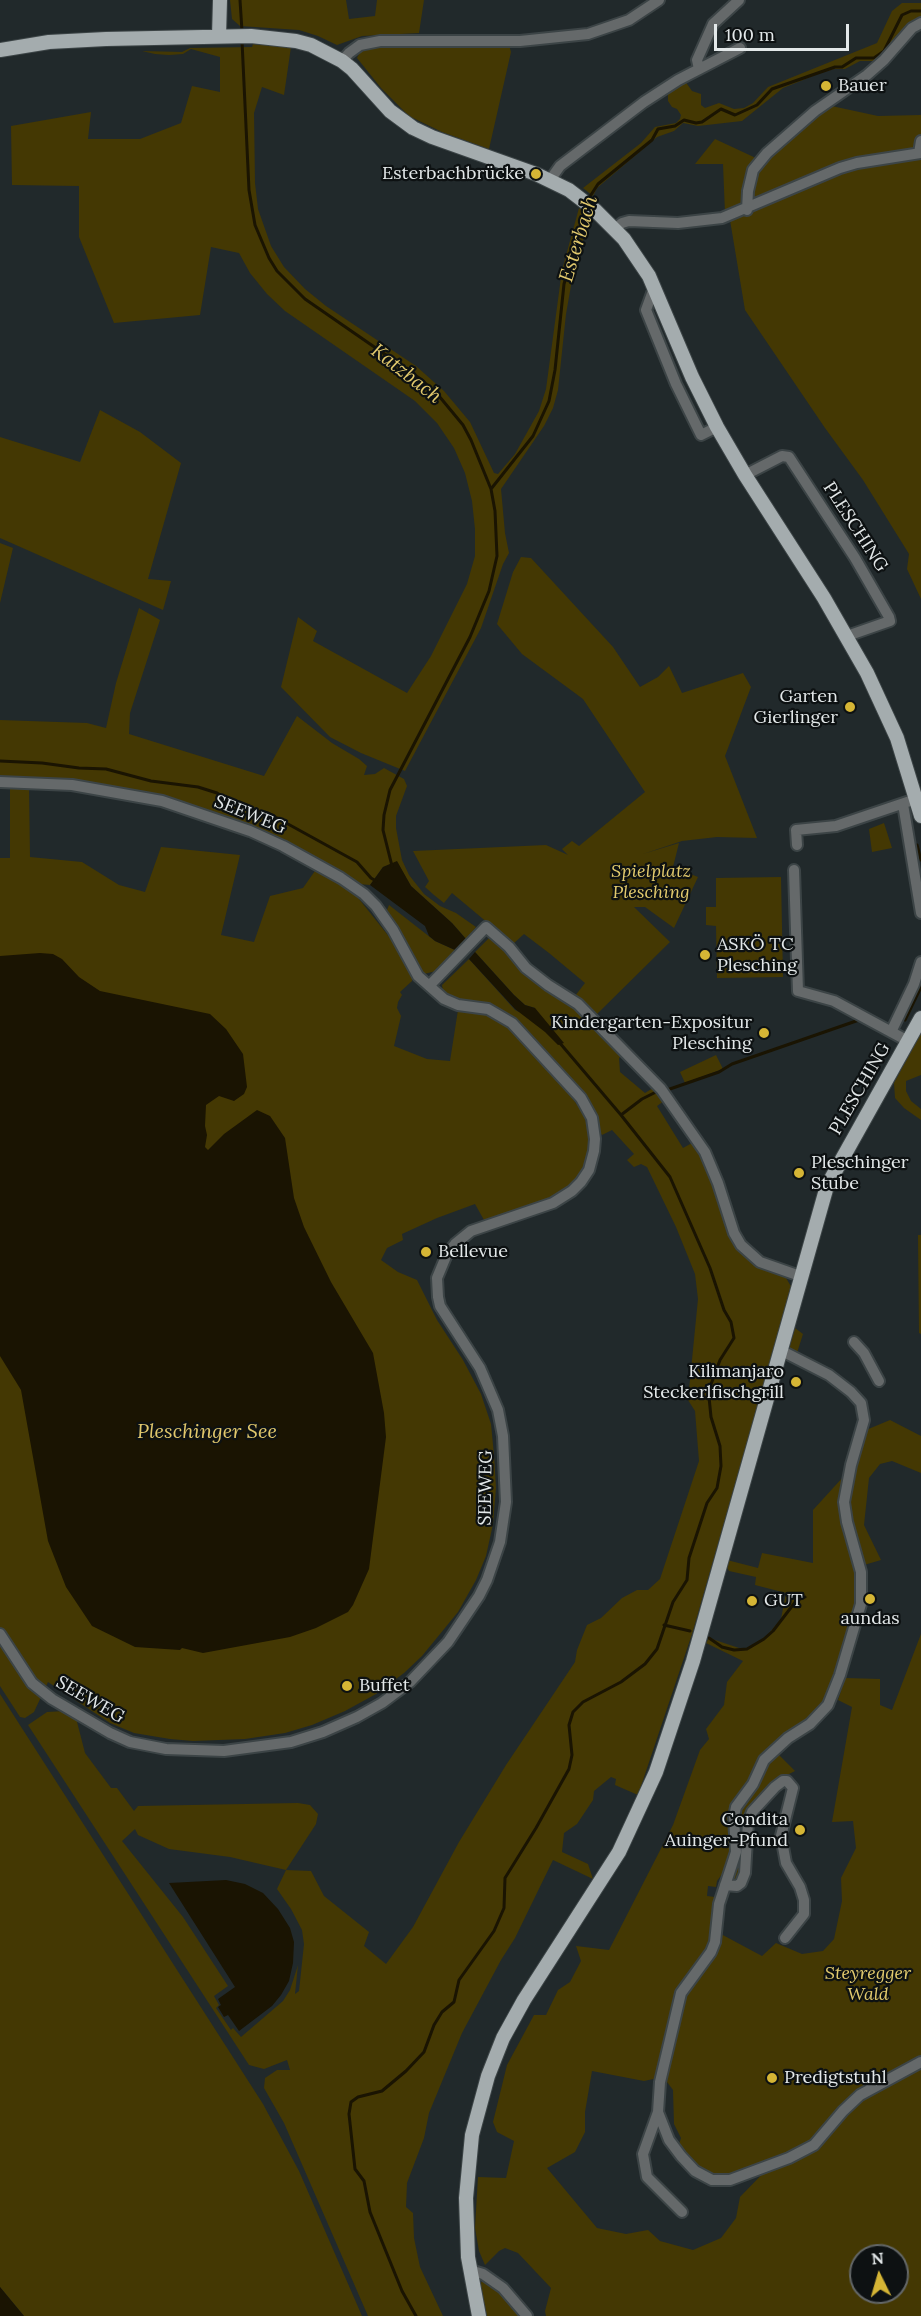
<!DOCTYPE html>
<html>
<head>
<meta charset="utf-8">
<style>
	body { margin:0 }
	#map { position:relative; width:921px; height:2316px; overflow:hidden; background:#21292b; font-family:Lora,serif }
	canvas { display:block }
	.north { position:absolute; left:849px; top:2244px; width:60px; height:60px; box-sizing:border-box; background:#0d1112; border:2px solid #636768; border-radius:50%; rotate:355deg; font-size:16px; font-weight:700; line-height:24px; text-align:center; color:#e3e8e9 }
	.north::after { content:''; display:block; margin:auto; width:21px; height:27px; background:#d5b535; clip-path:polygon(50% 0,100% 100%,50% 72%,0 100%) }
	.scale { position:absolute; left:714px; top:24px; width:135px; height:27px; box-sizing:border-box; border:3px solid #e3e8e9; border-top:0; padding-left:8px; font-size:18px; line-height:21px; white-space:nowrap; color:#e3e8e9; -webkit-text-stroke:4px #0d1112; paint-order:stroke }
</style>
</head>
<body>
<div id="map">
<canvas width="921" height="2316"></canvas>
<div class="north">N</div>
<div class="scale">100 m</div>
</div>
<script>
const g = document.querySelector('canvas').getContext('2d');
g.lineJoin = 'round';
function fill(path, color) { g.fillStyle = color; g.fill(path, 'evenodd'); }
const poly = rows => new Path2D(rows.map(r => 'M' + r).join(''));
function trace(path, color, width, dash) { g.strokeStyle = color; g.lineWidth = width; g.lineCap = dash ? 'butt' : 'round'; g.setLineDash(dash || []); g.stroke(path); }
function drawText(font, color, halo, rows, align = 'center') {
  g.font = font + ' Lora,serif'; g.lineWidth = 4.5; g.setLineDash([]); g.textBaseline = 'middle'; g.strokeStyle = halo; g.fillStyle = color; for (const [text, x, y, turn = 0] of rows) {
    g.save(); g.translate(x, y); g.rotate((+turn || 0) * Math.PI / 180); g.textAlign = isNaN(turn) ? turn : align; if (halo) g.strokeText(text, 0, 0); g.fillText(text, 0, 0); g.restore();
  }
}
fill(poly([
	[230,0,346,0,349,19,375,16,377,0,424,0,419,33,362,36,337,45,318,36,299,30,240,26,232,19],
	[902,3,921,3,921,21,878,61,860,61,845,69,834,69,818,74,783,88,742,121,698,126,683,123,674,131,657,137,597,188,593,196,583,188,641,143,655,127,676,123,680,119,681,115,677,109,672,107,668,101,668,95,669,90,685,81,692,91,701,94,701,105,705,108,719,103,734,109,744,108,753,103,768,87,877,43,892,11],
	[253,44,291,47,284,95,262,87,254,113,255,183,258,209,271,246,284,267,305,289,326,306,416,366,444,391,470,422,494,473,498,474,515,454,539,411,546,389,562,270,579,208,592,218,582,243,572,280,566,314,558,390,553,408,544,426,501,489,505,533,509,553,503,564,481,628,405,771,361,753,330,737,281,687,298,617,317,631,313,641,407,693,431,656,467,584,475,556,475,529,472,501,465,473,454,448,437,423,415,401,285,311,267,294,250,273,239,253,211,247,200,315,114,323,79,237,79,186,12,185,11,126,91,112,88,139,140,139,181,123,192,86,220,92,220,57,191,49,183,54,169,55,155,54,142,51,182,52,190,48,252,47],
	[509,45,511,52,489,149,442,132,409,116,381,88,357,58,361,50,378,46],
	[827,105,878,116,921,115,921,137,912,150,879,155,749,204,759,164],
	[715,139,758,159,743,205,725,213,723,164,695,164],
	[921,157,921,599,907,569,909,554,863,480,825,428,745,310,730,220,840,172],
	[100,410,140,432,181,463,148,579,171,581,163,610,0,538,0,437,80,462],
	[0,543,13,548,0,603],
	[521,557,531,558,613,647,640,687,658,677,669,666,682,693,743,673,751,687,725,756,757,838,717,837,682,841,643,854,679,843,673,867,698,877,674,928,645,907,634,907,670,942,596,1015,575,996,585,983,549,953,524,934,513,944,452,893,444,903,434,895,425,887,429,881,413,851,546,845,568,855,562,849,572,841,579,846,645,792,583,699,522,654,497,624,513,572],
	[139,608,160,620,130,713,129,734,264,776,297,716,332,743,359,759,367,766,364,775,375,774,384,768,404,779,407,786,396,816,396,828,402,860,409,875,424,894,440,906,456,913,476,927,466,939,452,923,411,886,397,862,383,867,370,885,359,884,243,824,173,800,0,778,0,720,87,723,106,728,116,683],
	[10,785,29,785,30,857,82,862,119,885,145,892,161,847,240,855,221,935,254,942,270,896,303,888,317,868,355,894,395,944,412,977,412,981,400,992,402,995,398,1002,397,1008,401,1016,394,1046,427,1059,450,1061,458,1010,477,1011,493,1015,504,1021,564,1087,584,1114,591,1144,584,1170,574,1185,558,1197,489,1222,484,1220,475,1204,437,1218,402,1234,403,1240,387,1248,381,1260,398,1272,417,1280,437,1320,463,1360,481,1394,491,1424,494,1455,496,1488,493,1524,486,1556,476,1580,458,1612,422,1656,404,1673,376,1694,345,1711,312,1725,285,1733,245,1739,193,1741,170,1739,134,1733,110,1723,48,1682,34,1712,25,1718,20,1717,0,1686,0,858,10,858],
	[884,823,892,848,872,852,869,829],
	[781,877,783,977,717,978,716,926,706,925,706,907,716,907,716,878],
	[389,905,435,941,455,950,436,971,424,974,416,966,399,928,387,910],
	[489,938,503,949,541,987,576,1008,623,1055,619,1058,620,1072,645,1093,653,1088,664,1101,657,1106,683,1148,692,1143,708,1168,735,1245,751,1263,786,1278,792,1288,692,1634,638,1795,615,1785,616,1779,611,1777,594,1791,593,1800,577,1824,564,1833,562,1852,588,1864,593,1879,553,1860,515,1938,501,1960,462,2033,429,2113,424,2138,407,2183,406,2207,413,2213,414,2238,420,2267,443,2316,368,2316,284,2123,264,2088,265,2078,277,2070,290,2070,287,2060,264,2069,249,2065,28,1725,47,1712,66,1711,76,1718,85,1753,111,1788,117,1788,134,1811,138,1806,298,1803,310,1805,318,1814,316,1824,286,1870,311,1871,324,1896,369,1932,364,1946,386,1964,413,1927,459,1842,506,1765,575,1662,577,1650,587,1625,601,1618,622,1598,637,1590,648,1590,660,1579,699,1461,695,1411,688,1400,698,1299,695,1274,676,1227,647,1167,641,1164,634,1167,627,1160,634,1154,612,1130,602,1135,599,1131,596,1116,521,1027,454,1001,443,992,442,985,469,959,515,1010,519,1012,535,1008,525,1005,514,995,475,952],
	[135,1829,138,1835,169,1849,230,1857,286,1870,277,1889,291,1909,302,1930,304,1944,299,1991,295,1994,298,1965,290,1990,283,2001,241,2037,233,2028,231,2030,216,2008,219,2005,214,1996,228,1986,183,1917,122,1841],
	[921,1033,921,1075,906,1081,906,1091,911,1101,921,1109,921,1120,904,1108,895,1098,894,1083],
	[716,1055,723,1069,685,1083,680,1072],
	[918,1235,921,1235,921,1334,919,1333],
	[795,1328,803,1334,797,1353,789,1349],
	[890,1420,921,1436,921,1473,892,1461,880,1464,869,1478,864,1525,881,1560,864,1565,849,1516,852,1479,866,1430],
	[844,1476,840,1491,840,1513,852,1552,858,1584,857,1598,829,1696,812,1717,783,1735,767,1749,745,1790,730,1863,717,1881,716,1887,708,1886,707,1896,715,1897,712,1940,708,1952,682,1981,658,2078,644,2081,592,2071,585,2112,585,2132,575,2152,547,2168,597,2228,626,2234,648,2230,660,2241,693,2250,721,2238,736,2218,740,2197,772,2164,722,2177,712,2175,696,2167,678,2147,681,2138,674,2124,673,2090,667,2082,672,2041,684,1996,719,1933,762,1956,776,1943,802,1954,823,1951,834,1939,842,1901,841,1878,856,1848,853,1821,832,1822,852,1707,838,1700,845,1678,880,1679,880,1705,892,1710,921,1634,921,2059,868,2083,854,2095,859,2100,921,2066,921,2316,546,2316,545,2311,551,2288,518,2253,505,2248,499,2251,485,2265,479,2251,475,2228,478,2177,506,2178,514,2141,497,2132,493,2122,507,2065,534,2015,546,2015,558,1990,570,1982,581,1961,576,1946,609,1950,673,1825,700,1750,709,1739,706,1729,724,1705,727,1682,743,1661,706,1643,709,1638,742,1649,747,1649,766,1637,781,1619,786,1593,755,1585,756,1577,729,1571,726,1565,727,1560,758,1568,762,1553,813,1563,813,1510],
	[861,2256,897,2256,897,2292,861,2292],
	[0,1694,263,2104,299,2171,362,2316,24,2316,0,2287],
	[777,1753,795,1771,783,1777,755,1803,740,1880,732,1881,738,1810],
	[484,2279,492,2282,522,2316,487,2316,479,2285]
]), '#443803');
fill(poly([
	[397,861,411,886,452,923,466,939,455,950,435,941,429,936,425,926,370,885,383,867],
	[475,952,514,995,525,1005,535,1008,564,1043,558,1045,545,1032,515,1009,469,959],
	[40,953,53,954,62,959,79,977,100,991,210,1014,226,1029,243,1054,247,1087,244,1094,234,1101,219,1096,206,1105,205,1126,207,1135,205,1147,208,1150,224,1134,257,1110,270,1116,285,1138,294,1198,304,1227,331,1282,373,1353,384,1413,386,1437,369,1569,353,1605,348,1612,316,1628,290,1637,203,1653,182,1648,180,1650,135,1647,92,1626,66,1587,48,1541,21,1390,0,1356,0,956],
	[226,1880,245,1884,263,1893,278,1909,290,1928,294,1942,293,1963,289,1981,281,1995,272,2006,239,2031,228,2015,224,2017,218,2007,221,2005,218,1999,235,1987,169,1883],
	[0,2287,24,2316,0,2316]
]), '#1a1402');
trace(poly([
	[240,0,242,31],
	[242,41,249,190,255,225,269,258,277,271,305,299,422,380,439,396,463,425,471,440,491,489,495,511,497,556,489,591,470,637,390,790,384,815,383,830,392,866],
	[589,198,598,184,652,140,658,129,675,126,684,120,696,123,702,122,721,109,735,115,757,105,772,89,835,67,842,67,856,58,874,58,884,51,902,15,911,11,921,11],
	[491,489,533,436,549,401,555,370,564,284,586,208],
	[0,761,42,763,79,768,106,769,151,781,198,787,217,793,237,807,268,813,357,862,371,878,376,881],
	[917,845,921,860],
	[905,1020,921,987],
	[667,1090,719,1072,732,1064,859,1020],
	[621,1115,642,1099,656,1092],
	[664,1625,690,1631],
	[709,1638,722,1647,734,1650,747,1649,764,1639,773,1631,796,1601,805,1597],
	[416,2316,402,2291,370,2212,364,2181,355,2169,349,2114,351,2102,358,2097,382,2091,406,2071,424,2052,434,2025,442,2012,454,2002,459,1980,494,1931,504,1908,505,1878,536,1828,569,1769,572,1755,569,1725,573,1712,583,1702,621,1682,645,1664,657,1649,673,1602,687,1580,689,1558,707,1503,717,1488,721,1466,720,1446,711,1417,709,1397,710,1387,720,1360,734,1338,731,1322,724,1310,710,1268,670,1177,621,1115,559,1042]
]), '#1a1402', 3);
const minor = poly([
	[342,61,349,53,360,45,380,41,520,41,588,34,629,20,659,0],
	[699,69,697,60,713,24,739,0],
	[919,153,921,141],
	[550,180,560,166,644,102,678,80,740,48],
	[747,210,748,191,753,170,767,153,815,111,867,75,884,60,912,28,921,23],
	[615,229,622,223,629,221,678,223,722,218,840,168,857,163,921,153],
	[654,288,646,310,676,384,701,435,717,427],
	[745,475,782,456,789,457,855,558,889,617,890,621,847,636],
	[0,782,72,785,162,801,250,831,283,846,341,878,364,894,376,906,393,930,418,976,444,999,458,1005,488,1009,512,1023,581,1098,592,1118,595,1139,594,1151,589,1170,581,1182,572,1191,553,1203,471,1231,455,1244,447,1254,437,1278,438,1297,440,1306,480,1368,498,1410,503,1436,506,1502,500,1542,487,1580,479,1596,448,1642,410,1682,382,1703,357,1717,323,1732,291,1742,224,1751,166,1749,130,1742,110,1733,52,1699,32,1683,0,1634],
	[903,804,921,913],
	[797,845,796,830,836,826,916,799],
	[794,870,798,991,834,1001,908,1041],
	[430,985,486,927,509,947,526,968,548,985,578,1004,661,1089,705,1152,718,1183,734,1233,741,1245,760,1262,800,1276],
	[891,1032,914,984,921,962],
	[854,1342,864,1353,879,1381],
	[780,1350,829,1375,851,1392,861,1403,864,1420,851,1465,844,1502,847,1522,861,1572,861,1604,840,1675,828,1705,810,1724,788,1738,764,1760,753,1784,736,1807,734,1817,736,1852,719,1904,715,1942,711,1952,681,1993,660,2082,658,2112,669,2140,681,2156,695,2171,712,2180,730,2180,789,2158,814,2145,843,2111,860,2095,921,2062],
	[725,1885,737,1886,741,1883,745,1873,748,1822,752,1812,775,1787,783,1781,787,1781,793,1788,781,1836,786,1863,800,1887,804,1900,804,1914,785,1938],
	[658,2112,643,2154,647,2177,682,2212],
	[470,2270,483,2274,503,2288,527,2316]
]);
const major = poly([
	[219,36,220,0],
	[0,50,49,42,106,39,251,36,296,41,311,45,342,61,352,69,390,111,413,128,432,137,536,174,569,190,595,210,624,239,649,276,692,377,717,427,745,475,824,598,867,673,897,738,921,816],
	[479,2316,468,2257,466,2198,472,2135,488,2076,503,2038,524,2000,619,1852,656,1772,693,1661,827,1186,921,1018]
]);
trace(minor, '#3c4446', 14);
trace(major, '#3c4446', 16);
trace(minor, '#65696a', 10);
trace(major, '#a4acae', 14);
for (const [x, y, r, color] of [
	[826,86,6,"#d5b535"],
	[536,174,6,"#d5b535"],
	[850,707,6,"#d5b535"],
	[705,955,6,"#d5b535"],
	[764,1033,6,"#d5b535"],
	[799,1173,6,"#d5b535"],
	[426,1252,6,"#d5b535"],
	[796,1382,6,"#d5b535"],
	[870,1599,6,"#d5b535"],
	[752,1601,6,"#d5b535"],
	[347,1686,6,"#d5b535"],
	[800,1830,6,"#d5b535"],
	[772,2078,6,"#d5b535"]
]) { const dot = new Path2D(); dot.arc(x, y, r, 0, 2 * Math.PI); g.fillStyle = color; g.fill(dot); trace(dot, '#0d1112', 2); }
drawText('18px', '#e3e8e9', '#0d1112', [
	["Bauer",838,86],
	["Esterbachbrücke",524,174,"right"],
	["Garten",838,697,"right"],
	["Gierlinger",838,718,"right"],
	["ASKÖ TC",717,945],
	["Plesching",717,966],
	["Kindergarten-Expositur",752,1023,"right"],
	["Plesching",752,1044,"right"],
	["Pleschinger",811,1163],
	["Stube",811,1184],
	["Bellevue",438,1252],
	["Kilimanjaro",784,1372,"right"],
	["Steckerlfischgrill",784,1393,"right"],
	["GUT",764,1601],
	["aundas",870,1619,"center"],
	["Buffet",359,1686],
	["Condita",788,1820,"right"],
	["Auinger-Pfund",788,1841,"right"],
	["Predigtstuhl",784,2078]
], 'left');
drawText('18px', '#e3e8e9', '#0d1112', [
	["PLESCHING",855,527,57],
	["SEEWEG",250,815,22],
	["PLESCHING",860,1089,-60],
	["SEEWEG",486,1488,-89],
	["SEEWEG",90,1700,30]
]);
drawText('italic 18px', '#e2ca6d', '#0d1112', [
	["Spielplatz",651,872],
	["Plesching",651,893],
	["Steyregger",868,1974],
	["Wald",868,1995]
]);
drawText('italic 20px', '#e1c86c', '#0d1112', [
	["Esterbach",579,239,-73],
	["Katzbach",406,374,38],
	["Pleschinger See",207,1432]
]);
</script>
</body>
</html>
